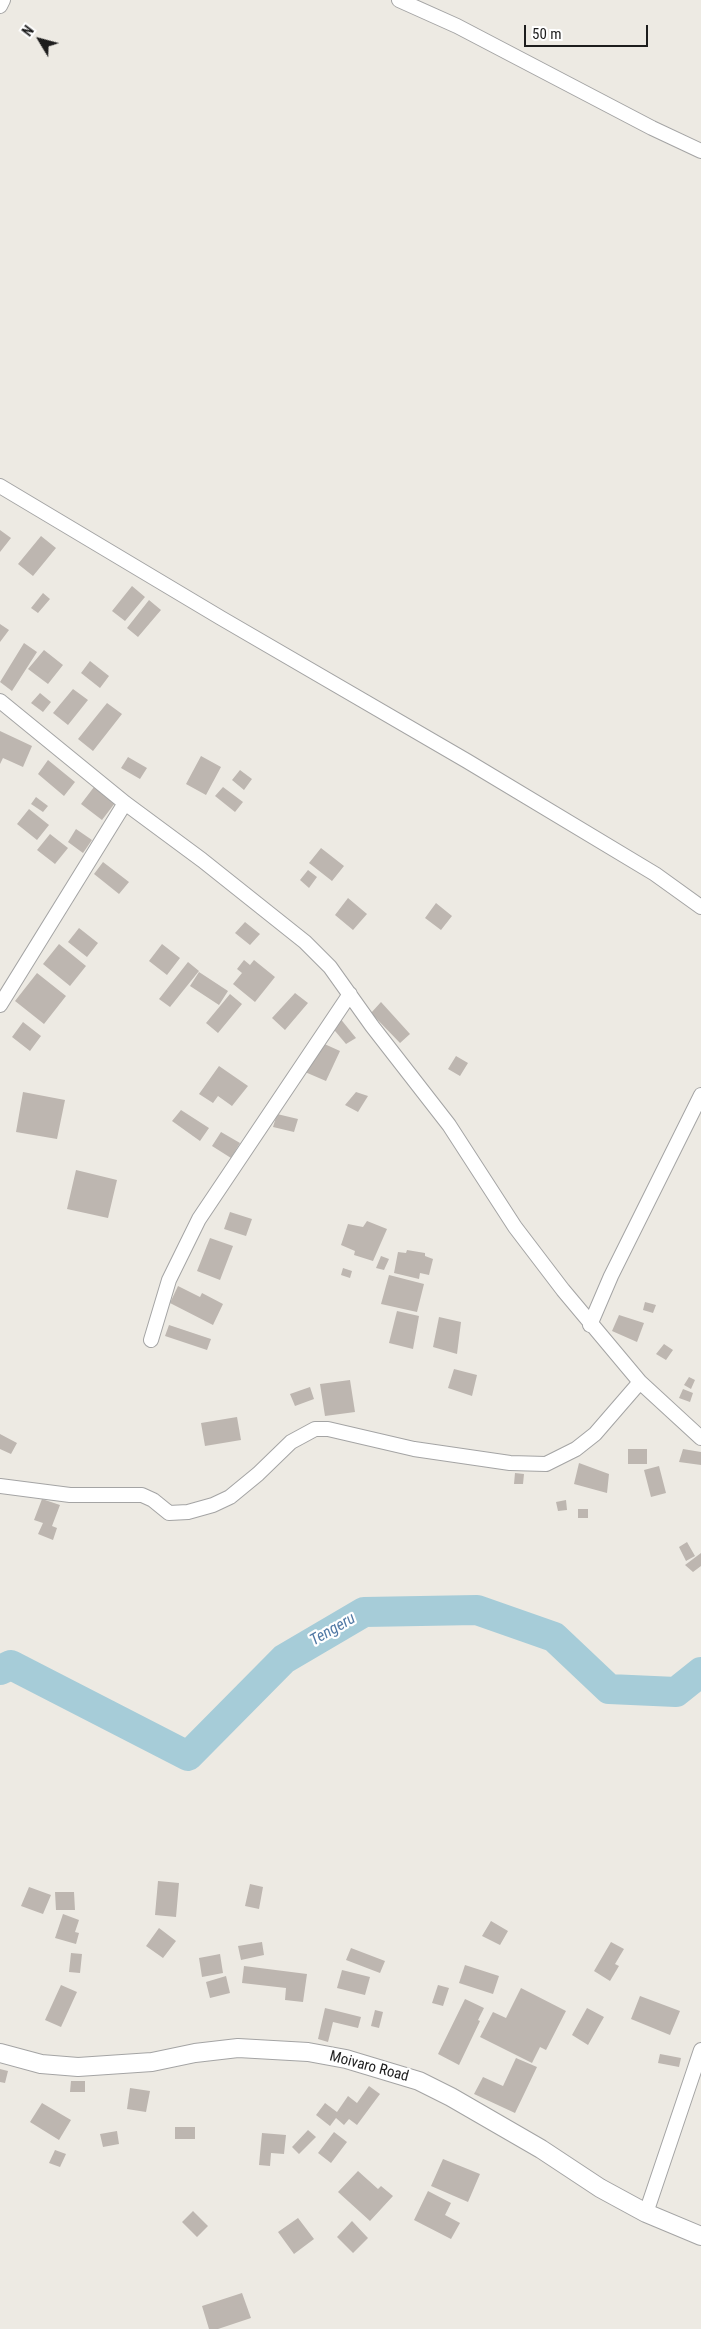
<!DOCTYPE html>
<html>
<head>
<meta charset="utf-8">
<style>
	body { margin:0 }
	#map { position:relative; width:701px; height:2329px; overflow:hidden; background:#edeae3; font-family:"Roboto Condensed",sans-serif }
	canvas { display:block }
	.north { position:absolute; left:15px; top:15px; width:50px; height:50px; -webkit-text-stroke:4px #fff; paint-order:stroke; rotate:307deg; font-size:14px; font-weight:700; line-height:20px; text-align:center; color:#1d1d1d }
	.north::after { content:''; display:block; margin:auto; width:18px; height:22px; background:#1d1d1d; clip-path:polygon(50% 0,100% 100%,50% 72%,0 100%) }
	.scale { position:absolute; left:524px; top:25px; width:124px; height:22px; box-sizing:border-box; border:2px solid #1d1d1d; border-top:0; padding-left:6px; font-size:15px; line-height:18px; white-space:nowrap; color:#1d1d1d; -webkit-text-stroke:4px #fff; paint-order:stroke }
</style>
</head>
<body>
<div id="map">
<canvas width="701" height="2329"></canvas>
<div class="north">N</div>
<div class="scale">50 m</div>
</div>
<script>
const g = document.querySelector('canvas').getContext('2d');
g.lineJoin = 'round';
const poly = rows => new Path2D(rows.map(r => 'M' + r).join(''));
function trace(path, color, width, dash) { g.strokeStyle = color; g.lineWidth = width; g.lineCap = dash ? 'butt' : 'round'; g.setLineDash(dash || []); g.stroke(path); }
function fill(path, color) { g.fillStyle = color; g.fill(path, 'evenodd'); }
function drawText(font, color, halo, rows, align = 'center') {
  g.font = font + ' "Roboto Condensed",sans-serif'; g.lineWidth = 4.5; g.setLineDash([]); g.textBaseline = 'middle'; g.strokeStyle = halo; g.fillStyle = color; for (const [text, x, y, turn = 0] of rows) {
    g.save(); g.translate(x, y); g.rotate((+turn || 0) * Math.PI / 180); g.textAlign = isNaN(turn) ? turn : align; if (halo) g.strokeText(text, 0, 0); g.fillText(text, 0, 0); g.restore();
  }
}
trace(poly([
	[0,1670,11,1665,188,1756,284,1659,364,1612,477,1610,554,1637,609,1689,676,1692,701,1672]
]), '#a6ccd8', 30);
fill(poly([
	[0,530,11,538,0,552],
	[41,536,56,548,33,576,18,564],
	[132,586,145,597,125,621,112,611],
	[43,593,50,599,38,613,31,608],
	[149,600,161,610,138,637,127,628],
	[0,624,9,630,0,642],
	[24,643,37,652,12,691,0,682],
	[44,650,63,665,48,684,28,669],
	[90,661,109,676,100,688,81,673],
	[73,689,88,700,68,725,53,713],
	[40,693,51,702,43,712,31,703],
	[107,703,122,714,93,751,78,739],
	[0,731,32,746,23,767,3,758,0,764],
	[201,756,221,767,206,795,186,784],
	[128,757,147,768,140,779,121,768],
	[48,760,75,782,64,796,38,774],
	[240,770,252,779,244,790,232,780],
	[94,787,115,803,102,820,81,804],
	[223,787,243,802,235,812,215,796],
	[36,797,48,806,43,812,31,804],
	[29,809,49,825,37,840,17,824],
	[76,829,92,840,83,853,68,842],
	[50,834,68,848,55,864,37,850],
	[321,848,344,866,332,881,309,863],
	[103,862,129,882,119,894,94,874],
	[308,870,317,877,309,888,300,880],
	[348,898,367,914,353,930,335,915],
	[436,903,452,916,441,930,425,918],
	[245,922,260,934,250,945,235,933],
	[79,928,98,943,87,957,68,942],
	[59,944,86,966,70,986,43,964],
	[162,944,180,958,167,975,149,961],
	[244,960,250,965,254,960,275,977,255,1002,233,984,242,973,237,969],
	[188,962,199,971,170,1007,159,999],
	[199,972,228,991,219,1005,190,986],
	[37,973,66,996,44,1024,15,1001],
	[295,993,308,1003,285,1030,272,1018],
	[230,994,242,1004,218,1033,206,1023],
	[381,1002,410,1034,400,1043,371,1013],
	[339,1017,356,1038,346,1044,330,1025],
	[23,1022,41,1036,30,1051,12,1037],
	[320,1042,340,1051,326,1081,305,1072],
	[456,1056,468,1063,460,1076,448,1069],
	[219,1066,248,1086,232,1106,218,1096,213,1103,199,1094],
	[23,1092,65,1100,57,1139,16,1132],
	[356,1092,368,1096,358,1112,345,1105],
	[181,1110,209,1128,200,1141,172,1121],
	[277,1114,298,1119,294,1132,273,1127],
	[221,1132,240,1143,231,1158,212,1146],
	[76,1170,117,1180,108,1218,67,1209],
	[230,1212,252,1219,246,1236,224,1229],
	[367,1221,387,1229,373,1261,354,1255,355,1251,341,1245,348,1224,363,1227],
	[210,1238,233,1246,220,1280,197,1271],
	[407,1250,425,1253,425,1256,433,1259,429,1275,420,1273,419,1279,394,1273,398,1252,406,1253],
	[381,1256,389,1259,384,1270,376,1268],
	[343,1268,352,1271,350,1278,341,1275],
	[389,1275,424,1284,417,1312,381,1304],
	[178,1286,200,1297,202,1293,223,1304,213,1325,170,1303],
	[645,1302,656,1305,653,1313,643,1310],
	[397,1311,419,1316,413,1349,389,1343],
	[619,1315,644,1323,637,1342,612,1331],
	[439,1317,461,1322,457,1354,433,1347],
	[169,1325,211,1339,207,1350,165,1336],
	[664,1344,673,1350,666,1360,656,1354],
	[454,1369,477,1375,472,1396,448,1388],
	[689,1377,695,1380,691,1389,684,1385],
	[350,1380,355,1412,325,1416,320,1384],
	[310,1387,314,1399,295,1406,290,1394],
	[683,1389,693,1393,690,1402,679,1398],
	[237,1417,241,1440,205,1446,201,1423],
	[0,1434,17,1443,11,1454,0,1449],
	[628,1449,647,1449,647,1464,628,1464],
	[683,1449,701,1452,701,1465,679,1462],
	[579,1463,609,1474,607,1493,574,1484],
	[659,1466,666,1493,651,1497,644,1470],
	[515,1473,524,1474,523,1484,514,1484],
	[42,1499,60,1505,52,1526,57,1528,53,1540,38,1534,43,1523,34,1520],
	[566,1500,567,1510,558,1511,556,1502],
	[578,1509,588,1509,588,1518,578,1518],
	[687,1542,695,1556,686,1561,679,1547],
	[701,1553,701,1566,693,1572,685,1565],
	[158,1881,179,1883,176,1917,155,1915],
	[250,1884,263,1887,259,1909,245,1906],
	[29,1887,51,1895,43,1914,21,1906],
	[55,1892,74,1892,75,1910,56,1910],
	[63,1914,79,1920,75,1932,79,1933,76,1944,55,1938],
	[491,1921,508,1931,500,1945,482,1936],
	[159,1928,176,1941,163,1958,146,1946],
	[262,1942,264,1955,241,1960,238,1946],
	[611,1942,624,1949,615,1964,619,1966,610,1981,594,1971],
	[351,1948,385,1961,380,1973,346,1960],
	[71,1953,82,1954,80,1973,69,1972],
	[220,1954,223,1973,202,1977,199,1958],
	[465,1965,499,1976,493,1994,459,1983],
	[244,1966,307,1974,303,2002,285,2000,286,1988,242,1983],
	[342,1970,370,1977,365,1995,337,1988],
	[226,1976,230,1993,210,1998,206,1982],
	[61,1985,77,1992,61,2027,45,2020],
	[438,1985,449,1988,443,2006,432,2003],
	[521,1988,566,2011,546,2050,540,2047,532,2063,480,2037,493,2012,506,2018],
	[640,1996,680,2011,670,2035,631,2019],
	[465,1999,484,2008,478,2020,480,2021,459,2065,438,2054],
	[325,2008,361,2017,358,2028,333,2022,328,2042,318,2039],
	[587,2008,604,2017,588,2045,572,2035],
	[375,2010,383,2012,379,2028,371,2026],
	[660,2054,681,2058,679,2067,658,2063],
	[516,2058,537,2067,515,2113,474,2094,483,2077,503,2086],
	[0,2069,8,2071,5,2083,0,2082],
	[71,2081,85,2081,85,2092,70,2092],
	[369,2086,380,2094,357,2125,349,2119,344,2125,336,2118,330,2126,316,2115,325,2103,337,2112,348,2096,357,2103],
	[130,2088,150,2091,146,2112,127,2109],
	[42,2103,71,2120,59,2140,30,2122],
	[175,2127,195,2127,195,2139,175,2139],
	[308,2130,316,2137,299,2154,292,2147],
	[117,2131,119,2144,103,2147,100,2134],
	[334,2132,347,2142,331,2163,318,2153],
	[262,2133,286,2135,284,2154,271,2153,270,2166,259,2165],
	[55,2150,66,2154,60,2167,49,2163],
	[443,2159,480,2174,468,2202,431,2186],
	[358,2171,378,2189,381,2186,393,2196,370,2221,338,2192],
	[428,2191,451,2203,445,2215,460,2223,451,2239,414,2220],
	[193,2211,208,2226,197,2237,182,2222],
	[298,2218,314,2239,294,2254,278,2232],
	[352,2221,368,2238,353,2253,337,2237],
	[242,2293,251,2318,218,2329,209,2329,202,2306]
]), '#bdb6b0');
const minor = poly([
	[399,0,457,26,652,128,701,151],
	[0,6,3,0],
	[0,486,221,618,467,761,655,874,701,907],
	[0,701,125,803,202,860,305,942,330,967,372,1026,449,1125,515,1227,563,1290,640,1382,701,1438],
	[0,1005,125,803],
	[590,1325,611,1276,701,1095],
	[151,1340,169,1280,199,1219,350,994],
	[0,1486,70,1495,142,1495,153,1500,169,1513,188,1512,213,1505,230,1497,258,1474,291,1442,315,1429,328,1429,414,1449,510,1463,546,1464,576,1449,595,1434,640,1382],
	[646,2213,701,2050]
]);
const tertiary = poly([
	[0,2053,41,2064,78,2067,152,2062,195,2053,238,2048,308,2052,346,2059,419,2081,451,2097,541,2149,600,2188,646,2213,701,2236]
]);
trace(minor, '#a4a4a4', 16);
trace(tertiary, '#a4a4a4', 20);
trace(minor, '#fff', 14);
trace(tertiary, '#fff', 18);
drawText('15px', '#1d1d1d', '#fff', [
	["Moivaro Road",369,2067,15]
]);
drawText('italic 16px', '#5179a5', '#fff', [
	["Tengeru",333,1630,-30]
]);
</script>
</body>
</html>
